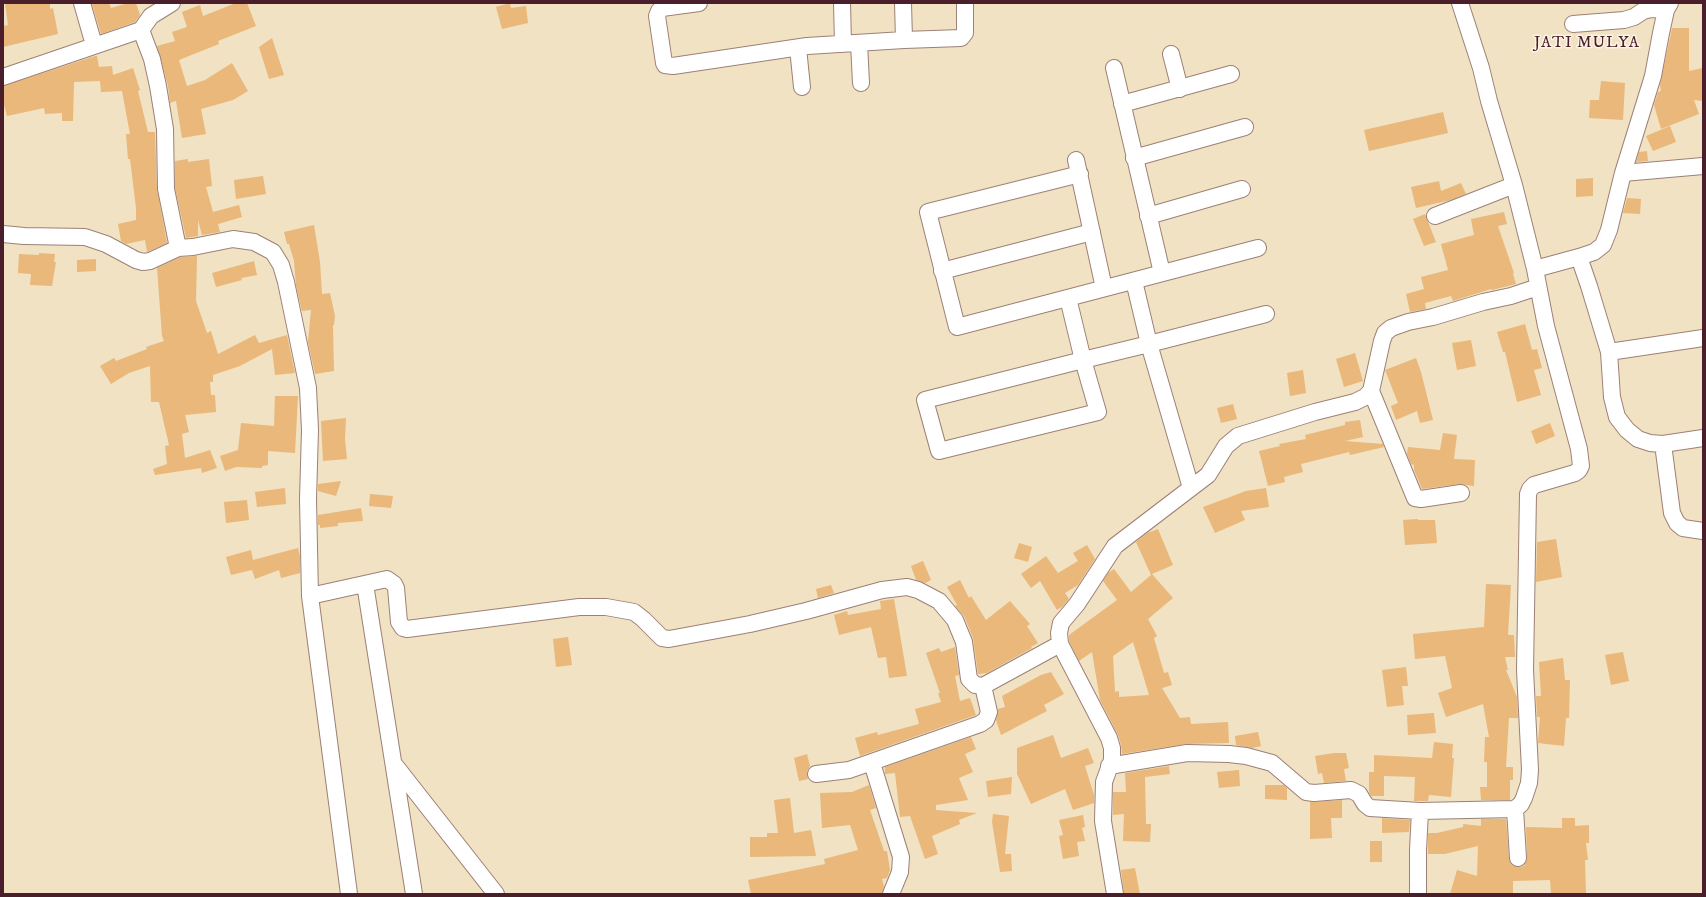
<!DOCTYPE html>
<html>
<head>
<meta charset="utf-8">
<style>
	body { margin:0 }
	#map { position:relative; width:1706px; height:897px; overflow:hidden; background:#f0e2c2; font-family:"IM FELL DW Pica",serif }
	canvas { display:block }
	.frame { position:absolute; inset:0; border:4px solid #4a1f2b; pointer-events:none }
</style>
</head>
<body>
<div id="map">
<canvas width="1706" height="897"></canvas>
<div class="frame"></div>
</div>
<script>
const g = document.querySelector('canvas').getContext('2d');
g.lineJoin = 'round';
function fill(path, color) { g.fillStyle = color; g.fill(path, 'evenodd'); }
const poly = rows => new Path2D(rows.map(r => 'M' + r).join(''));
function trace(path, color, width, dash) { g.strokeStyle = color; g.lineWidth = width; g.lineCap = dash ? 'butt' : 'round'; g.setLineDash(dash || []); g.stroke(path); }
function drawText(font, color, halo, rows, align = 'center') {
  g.font = font + ' "IM FELL DW Pica",serif'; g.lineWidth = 3; g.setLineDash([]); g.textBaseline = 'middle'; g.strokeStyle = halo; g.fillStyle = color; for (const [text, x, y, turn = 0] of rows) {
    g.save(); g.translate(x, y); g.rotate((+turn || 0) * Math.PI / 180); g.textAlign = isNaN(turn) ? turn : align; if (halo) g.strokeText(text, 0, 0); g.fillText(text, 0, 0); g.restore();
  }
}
fill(poly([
	[5,3,50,3,50,9,53,8,58,34,3,47,3,26,8,25],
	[100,3,109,3,111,8,128,3,136,3,140,15,135,22,101,34,92,4],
	[236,3,247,3,256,26,218,41,219,44,179,60,187,86,205,80,232,63,248,91,233,100,201,109,206,134,182,138,176,101,170,103,168,86,157,46,175,41,172,32,187,27,182,12,200,5,203,16],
	[510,3,511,8,526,6,528,23,502,29,496,7],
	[1672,28,1689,28,1689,71,1703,68,1703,101,1694,100,1699,114,1661,129,1654,105,1658,92,1661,91,1660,85],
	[272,38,284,75,269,79,259,47],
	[95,56,97,56,99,67,112,66,113,75,133,68,140,90,138,91,148,132,155,132,157,189,167,243,147,252,145,240,126,244,121,241,118,224,136,220,136,208,130,159,128,159,126,134,130,134,122,91,101,92,100,81,74,82,73,121,62,121,62,113,45,114,44,108,7,116,3,101,3,86],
	[1601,81,1625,83,1623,120,1589,118,1590,100,1599,100],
	[1443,112,1448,133,1369,151,1364,130],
	[1670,126,1676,142,1653,151,1646,136],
	[1647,151,1648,161,1636,162,1639,152],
	[188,159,188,162,209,159,212,186,206,187,213,212,239,205,242,217,218,224,220,232,202,235,198,220,198,236,186,238,175,188,175,161],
	[263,176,266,194,236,199,234,180],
	[1593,178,1593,196,1576,197,1576,179],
	[1439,181,1441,191,1461,183,1466,194,1451,200,1416,208,1411,187],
	[1627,198,1641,199,1640,214,1623,213],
	[1504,212,1507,224,1498,226,1514,273,1513,274,1516,284,1492,290,1491,289,1453,301,1451,296,1425,303,1426,309,1410,312,1406,294,1424,289,1421,277,1448,270,1441,244,1474,235,1471,219],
	[1425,214,1436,242,1424,246,1413,219],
	[314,225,320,262,322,294,330,293,335,316,334,325,333,325,334,371,315,374,308,342,311,310,302,311,296,286,294,261,289,244,287,244,284,232],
	[39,253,55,254,54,262,56,262,52,286,30,285,31,274,18,273,19,254,39,255],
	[197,256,196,301,207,333,211,331,218,354,255,335,259,343,287,335,295,373,275,375,272,349,240,366,213,375,213,382,210,382,211,395,215,395,216,412,185,415,189,432,182,434,185,458,210,450,217,468,202,473,201,468,155,475,153,469,167,464,165,446,169,445,159,402,151,402,150,366,129,373,111,384,100,366,114,358,116,361,147,349,146,347,164,341,162,336,157,268,180,257],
	[96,259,96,271,77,272,77,260],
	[254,261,257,275,241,278,242,280,216,287,212,273],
	[1525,324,1532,350,1537,349,1542,368,1534,370,1541,395,1517,402,1505,352,1503,352,1497,332],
	[1471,340,1476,366,1457,370,1452,343],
	[1355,353,1363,381,1344,387,1336,359],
	[1416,358,1421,372,1433,420,1420,423,1417,411,1396,420,1391,406,1398,403,1385,370],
	[1303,370,1306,393,1290,396,1287,373],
	[275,396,298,396,295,453,268,451,268,465,262,466,262,468,236,467,225,471,220,456,238,450,241,423,274,426],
	[1233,404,1237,419,1221,423,1217,408],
	[346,418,345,439,347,459,323,461,321,421],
	[1360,420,1363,437,1345,441,1383,444,1384,447,1350,455,1349,452,1301,464,1303,472,1284,477,1285,482,1268,486,1259,451,1280,446,1279,444,1306,439,1305,435,1345,425,1345,422],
	[1550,423,1555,436,1536,444,1531,431],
	[1443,433,1457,435,1454,459,1475,460,1474,486,1460,484,1422,489,1414,470,1414,465,1411,464,1407,454,1408,447,1440,450],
	[341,481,336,496,318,491,318,484],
	[285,488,286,504,257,507,255,492],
	[1266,488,1269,507,1241,511,1245,520,1215,533,1203,507,1246,491],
	[370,494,393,496,391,508,369,506],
	[247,500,249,520,226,523,224,502],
	[361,508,363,521,338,523,338,526,320,528,320,525,318,525,318,515],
	[1418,519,1418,520,1435,520,1437,543,1405,545,1403,520],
	[1158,529,1173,565,1152,574,1173,598,1148,619,1157,636,1154,638,1164,673,1168,672,1172,685,1162,688,1180,718,1190,717,1191,724,1228,722,1229,743,1186,744,1122,754,1121,745,1118,735,1100,700,1092,652,1079,661,1069,641,1069,635,1117,600,1103,581,1108,573,1114,569,1131,592,1151,575,1136,542,1147,533],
	[1133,642,1149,695,1119,697,1119,691,1115,692,1113,656],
	[1556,539,1562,577,1536,582,1537,542],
	[1019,543,1032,547,1028,562,1014,558],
	[1087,545,1095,559,1078,585,1065,593,1069,599,1063,606,1057,610,1040,581,1031,588,1021,574,1046,556,1058,573,1078,561,1073,553],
	[298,548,300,556,300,573,281,578,279,570,255,579,252,570,231,575,226,557,251,550,253,560],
	[923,561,931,580,925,583,916,580,911,566],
	[960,580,969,598,971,596,986,620,1010,601,1030,624,1027,626,1038,643,1031,647,1032,648,987,673,978,674,973,638,964,616,955,606,957,605,947,587],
	[1486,584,1511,585,1508,635,1514,635,1515,657,1505,657,1508,670,1506,670,1517,697,1518,718,1509,718,1506,767,1513,767,1513,780,1510,780,1510,800,1481,800,1480,787,1487,787,1487,762,1484,762,1485,737,1489,737,1483,704,1446,717,1438,693,1452,688,1445,656,1415,659,1413,634,1484,627],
	[831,585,834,593,818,598,816,589],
	[894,599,907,676,889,678,886,657,878,658,871,627,839,635,834,615,847,611,848,615,881,609,880,601],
	[568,637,572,665,556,667,553,639],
	[955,647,959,675,955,676,960,701,970,698,976,715,860,756,855,738,877,732,878,735,919,724,915,709,941,702,938,693,940,693,926,653,939,648,941,652],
	[1623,652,1629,681,1611,685,1605,655],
	[1563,658,1565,680,1570,680,1569,718,1566,718,1564,746,1538,743,1540,717,1537,717,1536,696,1541,696,1539,662],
	[1406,667,1408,686,1402,686,1404,705,1387,707,1382,670],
	[1051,672,1064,694,1044,705,1047,711,1001,735,996,720,998,709,1005,707,1002,696,1041,675],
	[1434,713,1436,733,1408,735,1407,715],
	[1258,732,1261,746,1252,748,1236,745,1235,736],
	[1053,735,1061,758,1088,748,1094,763,1085,766,1094,795,1094,803,1073,810,1065,789,1031,804,1017,774,1017,748],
	[971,737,976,749,965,754,973,772,959,778,968,800,936,805,936,810,977,813,959,820,960,824,932,836,938,854,925,859,910,816,900,817,895,773,885,774,885,767],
	[1434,742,1453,744,1452,758,1454,758,1451,797,1429,795,1428,801,1414,801,1415,777,1384,776,1384,796,1371,796,1369,792,1369,772,1374,772,1374,755,1432,758],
	[1334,753,1346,753,1349,768,1344,769,1346,781,1324,783,1322,773,1318,774,1315,756],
	[807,754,810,766,807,771,808,779,799,781,794,758],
	[1169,766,1170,774,1145,777,1146,824,1151,824,1150,842,1123,841,1124,814,1113,815,1113,792,1126,792,1125,773],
	[1239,770,1240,786,1219,788,1217,772],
	[1012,777,1011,794,988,797,986,781],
	[869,785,876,808,870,810,884,851,887,851,890,870,887,878,882,879,884,887,882,894,751,894,748,880,825,864,824,859,858,850,850,825,822,828,820,793,852,792],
	[1265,785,1284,785,1287,788,1287,800,1265,799],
	[790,798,794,833,811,830,816,856,750,857,750,837,767,837,767,833,778,833,774,800],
	[1342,800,1342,818,1331,818,1332,838,1310,839,1310,802],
	[993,814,1009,816,1005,854,1011,854,1012,871,1000,872,992,822],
	[1083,815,1085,827,1082,828,1085,841,1077,842,1079,856,1063,859,1059,836,1063,835,1059,820],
	[1382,818,1410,820,1409,832,1382,833],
	[1562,818,1575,818,1575,826,1589,825,1589,843,1586,843,1588,860,1585,860,1586,894,1551,894,1550,880,1513,881,1513,894,1450,894,1457,870,1477,876,1478,846,1445,854,1428,854,1428,833,1437,833,1463,827,1463,824,1481,826,1481,819,1506,819,1509,859,1513,866,1519,867,1524,866,1527,858,1526,827,1562,828],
	[1370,841,1382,841,1382,862,1370,862],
	[1135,868,1140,894,1124,894,1121,870]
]), '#e9b87a');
const street = poly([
	[82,3,94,45],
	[699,3,662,8,659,11,657,16,664,63,665,65,673,66,807,46,904,40,961,38,965,33,965,3],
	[842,3,843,44],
	[903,3,904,40],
	[1460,3,1481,68,1489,101,1514,185,1535,269],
	[1573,24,1624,20,1634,17,1643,11,1651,9,1666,10],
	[141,30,152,59,158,86,165,129,166,189,178,248,193,247,233,239,254,242,273,252,281,265,286,282,308,388,310,430,308,499,310,596,349,894],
	[859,43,861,83],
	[798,48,802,87],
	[1171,54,1180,89],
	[1114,68,1162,273],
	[3,77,141,30,151,16,172,3],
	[1122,104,1231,74],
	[1134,158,1245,127],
	[1076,160,1104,288],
	[1623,173,1703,166],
	[1080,174,928,212,957,327,1258,248],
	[1148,216,1242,189],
	[1435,216,1514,185],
	[3,234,24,236,85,237,106,244,136,260,143,262,150,261,178,248],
	[1579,257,1589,286,1609,352,1612,397,1617,417,1627,430,1638,439,1650,443,1663,444,1703,438],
	[942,271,1092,232],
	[1134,281,1149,344,1191,488],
	[1068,298,1083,360,1098,412,939,451,925,400,1083,360,1149,344,1266,314],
	[1609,352,1703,338],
	[1371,391,1415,498,1421,499,1461,493],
	[1663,444,1672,513,1677,523,1683,528,1703,531],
	[365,584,414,894],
	[310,596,387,579,394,584,396,588,399,622,403,628,407,629,579,607,606,607,634,612,643,619,662,638,669,639,750,624,806,611,882,590,907,587,918,590,939,601,955,620,964,642,969,679,975,685,983,686,1060,644],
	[872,763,901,857,900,872,891,894],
	[394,764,496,894],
	[1109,766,1187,753,1229,754,1246,756,1272,763,1306,792,1314,793,1351,790,1359,794,1365,804,1370,808,1420,811],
	[816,774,849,770,980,724,986,720,989,712,983,686],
	[1518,858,1515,809,1521,804,1524,798,1529,783,1530,770,1525,670,1528,494,1530,489,1534,485,1575,473,1579,470,1581,466,1579,449,1546,326,1535,269,1579,257,1594,252,1603,245,1609,230,1623,173,1653,76,1661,33,1666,10,1670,3],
	[1115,894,1103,821,1104,782,1112,760,1112,748,1109,738,1060,644,1059,633,1061,623,1077,604,1115,546,1208,475,1226,446,1238,436,1315,412,1355,402,1365,397,1371,391,1382,341,1385,333,1391,328,1408,322,1433,317,1483,302,1511,296,1538,287],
	[1418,894,1418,850,1420,811,1515,809]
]);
trace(street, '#9d8076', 18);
trace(street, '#fff', 16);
g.letterSpacing = '1px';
drawText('16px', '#4a1f2b', '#fcf5e5', [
	["JATI MULYA",1587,44]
]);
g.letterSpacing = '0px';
</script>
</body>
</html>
